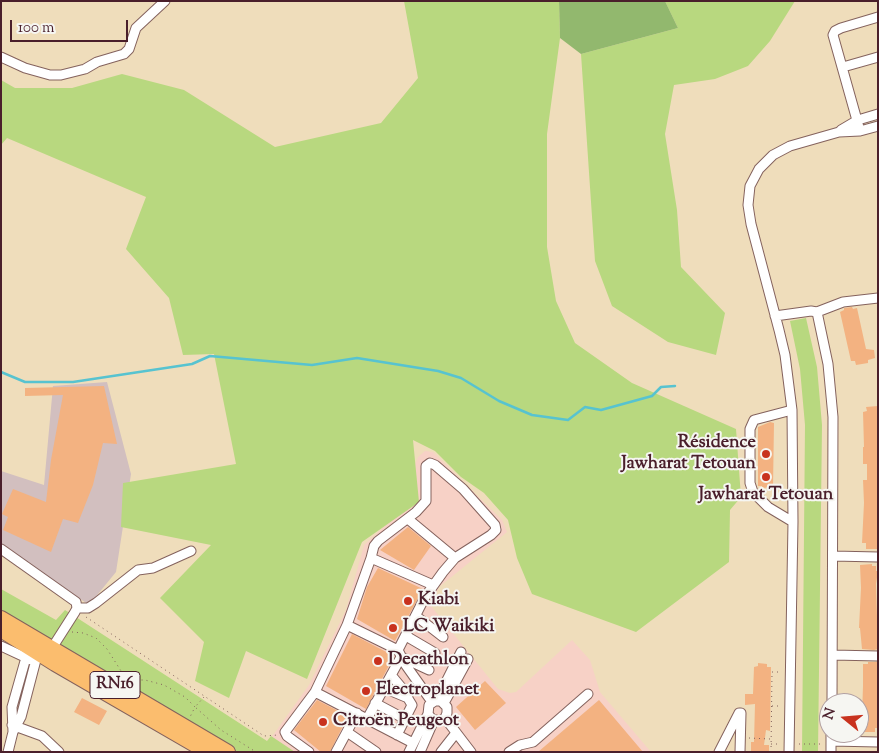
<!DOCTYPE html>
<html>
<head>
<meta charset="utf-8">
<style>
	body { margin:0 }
	#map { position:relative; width:879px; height:753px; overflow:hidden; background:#efddbb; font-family:"Sorts Mill Goudy",serif }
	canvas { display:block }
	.frame { position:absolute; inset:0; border:2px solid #4a1f2b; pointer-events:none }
	.north { position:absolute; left:819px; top:693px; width:50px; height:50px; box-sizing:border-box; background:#f6f6f2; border:1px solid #b1a0a2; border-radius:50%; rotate:287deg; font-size:14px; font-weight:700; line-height:20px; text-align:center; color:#4a1f2b }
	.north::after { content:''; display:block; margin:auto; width:18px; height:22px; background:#c8321e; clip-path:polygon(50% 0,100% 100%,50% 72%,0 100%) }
	.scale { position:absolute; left:10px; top:20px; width:118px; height:22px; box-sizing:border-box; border:2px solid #4a1f2b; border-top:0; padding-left:6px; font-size:15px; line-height:18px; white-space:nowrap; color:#4a1f2b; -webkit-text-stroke:4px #f6f6f2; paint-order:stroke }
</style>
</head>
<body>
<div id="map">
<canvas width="879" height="753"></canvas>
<div class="frame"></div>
<div class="north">N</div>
<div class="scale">100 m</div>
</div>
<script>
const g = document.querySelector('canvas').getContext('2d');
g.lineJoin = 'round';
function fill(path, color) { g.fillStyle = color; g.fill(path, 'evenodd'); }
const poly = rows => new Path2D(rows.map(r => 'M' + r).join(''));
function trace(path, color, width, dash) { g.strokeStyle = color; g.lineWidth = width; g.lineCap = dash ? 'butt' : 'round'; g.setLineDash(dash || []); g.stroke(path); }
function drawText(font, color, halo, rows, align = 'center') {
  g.font = font + ' "Sorts Mill Goudy",serif'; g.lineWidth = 4; g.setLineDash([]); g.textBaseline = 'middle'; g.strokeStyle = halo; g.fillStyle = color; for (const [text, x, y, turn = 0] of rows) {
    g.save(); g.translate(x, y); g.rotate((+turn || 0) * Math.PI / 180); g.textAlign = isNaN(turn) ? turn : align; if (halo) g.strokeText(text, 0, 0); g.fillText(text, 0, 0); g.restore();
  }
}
fill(poly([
	[425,451,433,452,502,520,507,532,439,587,431,606,498,689,510,693,516,692,572,640,590,660,600,692,651,752,290,752,271,738,309,685,346,610,364,545,415,499,414,467,418,457]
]), '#f7d1c6');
fill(poly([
	[107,382,131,474,116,572,89,605,1,544,1,471,44,485,53,386]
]), '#d2bfbf');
fill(poly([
	[404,1,559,1,560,38,547,134,547,247,556,301,575,343,632,383,736,429,741,497,730,510,729,562,636,632,532,594,517,558,508,520,484,493,461,477,435,451,413,440,419,502,362,542,307,679,246,651,229,698,195,681,204,642,160,598,211,545,121,527,123,483,236,464,214,354,183,355,169,298,126,249,146,197,7,138,1,145,1,80,15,88,72,88,122,74,184,90,275,147,381,123,418,78],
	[665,1,795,1,770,41,748,66,715,79,674,85,665,134,677,210,681,267,725,313,716,355,668,342,612,306,595,261,581,54,678,28],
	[806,318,817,367,822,425,818,752,802,752,805,425,800,369,790,321],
	[1,589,56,620,65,610,267,741,271,736,295,752,235,752,1,611]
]), '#b8d87f');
fill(poly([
	[559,1,665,1,678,28,581,54,560,38]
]), '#92b86e');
trace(poly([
	[1,372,25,382,73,382,192,364,210,356,312,365,357,358,438,371,461,378,499,401,532,415,568,420,585,407,601,410,652,396,661,387,675,386]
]), '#57c3d0', 2.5);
fill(poly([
	[852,307,853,309,857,308,866,349,874,350,875,358,868,360,868,363,856,365,855,361,851,361,840,312,844,310,844,308],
	[104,386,117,444,103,443,93,485,78,523,63,519,51,552,3,530,8,517,2,514,13,489,46,502,51,460,63,395,25,396,25,388],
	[878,406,878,549,866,549,866,543,862,543,864,503,863,480,867,480,867,464,863,464,863,447,864,447,863,412,867,411,866,407],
	[770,422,774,423,773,487,762,488,762,486,758,486,758,427],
	[408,527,431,546,414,570,380,550],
	[872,564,872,566,876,566,876,571,878,571,876,584,878,649,874,650,862,649,860,628,859,628,861,588,860,565],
	[378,568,423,589,395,641,357,619,367,587],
	[352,634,394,656,366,709,326,686],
	[868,662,878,662,878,728,875,728,875,732,859,732,859,716,862,716,863,686,863,664,868,664],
	[758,663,767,664,767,667,771,667,770,731,766,730,764,745,769,745,769,752,751,752,751,742,754,742,755,704,745,705,745,694,753,694,754,667,758,666],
	[485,681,506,703,475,730,456,707],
	[82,698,107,711,99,725,74,712],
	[317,700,348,716,330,752,321,752,294,730],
	[599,700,643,752,538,752]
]), '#f3b281');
const minor = poly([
	[1,57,25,68,50,75,61,75,85,69,97,62,124,54,129,49,136,28,165,1],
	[843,67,878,57],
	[841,130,858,120,878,114],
	[860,131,833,35,835,31,841,28,878,17],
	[817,312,828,364,833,417,832,703],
	[775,316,811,311,817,312,843,302,878,298],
	[792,410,754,420,750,429,750,483,753,492,768,507,793,522],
	[408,519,455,558],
	[1,549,76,602,77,608,75,612,52,648],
	[833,556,878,557],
	[77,608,88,608,96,603,138,570,153,568,191,551],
	[416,616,443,637],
	[347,625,398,650,405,664,432,702],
	[406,636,435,653],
	[1,646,31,660],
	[398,650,425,597,443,572,455,558,491,535,496,530,495,525,463,489,435,465,430,463,426,466,426,501,416,512,378,541,374,546,371,558,433,585],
	[833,655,878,656],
	[391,675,401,687,412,705,397,735],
	[384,688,408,698],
	[315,692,413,743],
	[437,700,461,652],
	[375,703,405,719],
	[444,703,468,659],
	[739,713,741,713,740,752],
	[445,718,471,752],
	[367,719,401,657,429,670],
	[12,725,42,736,59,752],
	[13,732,21,717,38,652],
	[347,732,376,752],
	[831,741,878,742],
	[8,752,13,732,12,707,29,647],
	[309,752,287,736,285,732,315,692,347,625,371,558],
	[336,752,357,713],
	[409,752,428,714,429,705,435,701,441,701,447,707,447,713,445,718,440,721,432,719,428,714],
	[420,752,434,720],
	[441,752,456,733],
	[509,752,520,745,533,742,588,694],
	[719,752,739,713],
	[789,752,793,522,792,410,785,355,779,330,751,224,748,205,750,186,759,169,773,155,790,146,839,132,860,131,878,126],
	[831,752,831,733]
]);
const highway = poly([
	[1,618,228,752],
	[1,630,55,664,207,752]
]);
trace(minor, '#84625d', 11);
trace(highway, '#84625d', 16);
trace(poly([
	[86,617,264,736,278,735],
	[72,632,83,633,96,638,107,649,123,674,137,680,145,680,164,685,185,697,195,707,190,717],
	[204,697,195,707,221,730,256,752],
	[772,706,781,706],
	[749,738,770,739],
	[771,744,780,744],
	[799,744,822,744],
	[771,752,772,672,782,672]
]), '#84625d', 1, [1, 4]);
trace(minor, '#fff', 9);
trace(highway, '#fbbd6e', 14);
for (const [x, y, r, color] of [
	[766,454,5,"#c8321e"],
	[766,477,5,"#c8321e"],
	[408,601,5,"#c8321e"],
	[393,628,5,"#c8321e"],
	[378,661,5,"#c8321e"],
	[366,691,5,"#c8321e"],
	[323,722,5,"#c8321e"]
]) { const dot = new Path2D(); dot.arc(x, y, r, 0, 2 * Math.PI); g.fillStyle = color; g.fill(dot); trace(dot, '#f6f6f2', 2); }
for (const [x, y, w] of [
	[115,685,50]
]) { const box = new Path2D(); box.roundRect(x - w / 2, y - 13.5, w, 27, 4); g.fillStyle = '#f6f6f2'; g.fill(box); trace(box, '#4a1f2b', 1); }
drawText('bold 16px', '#4a1f2b', null, [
	["RN16",115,685]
]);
drawText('bold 18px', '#4a1f2b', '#f6f6f2', [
	["Résidence",756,444,"right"],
	["Jawharat Tetouan",756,465,"right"],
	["Jawharat Tetouan",766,496,"center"],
	["Kiabi",418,601],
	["LC Waikiki",403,628],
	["Decathlon",388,661],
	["Electroplanet",376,691],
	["Citroën Peugeot",333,722]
], 'left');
</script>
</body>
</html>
